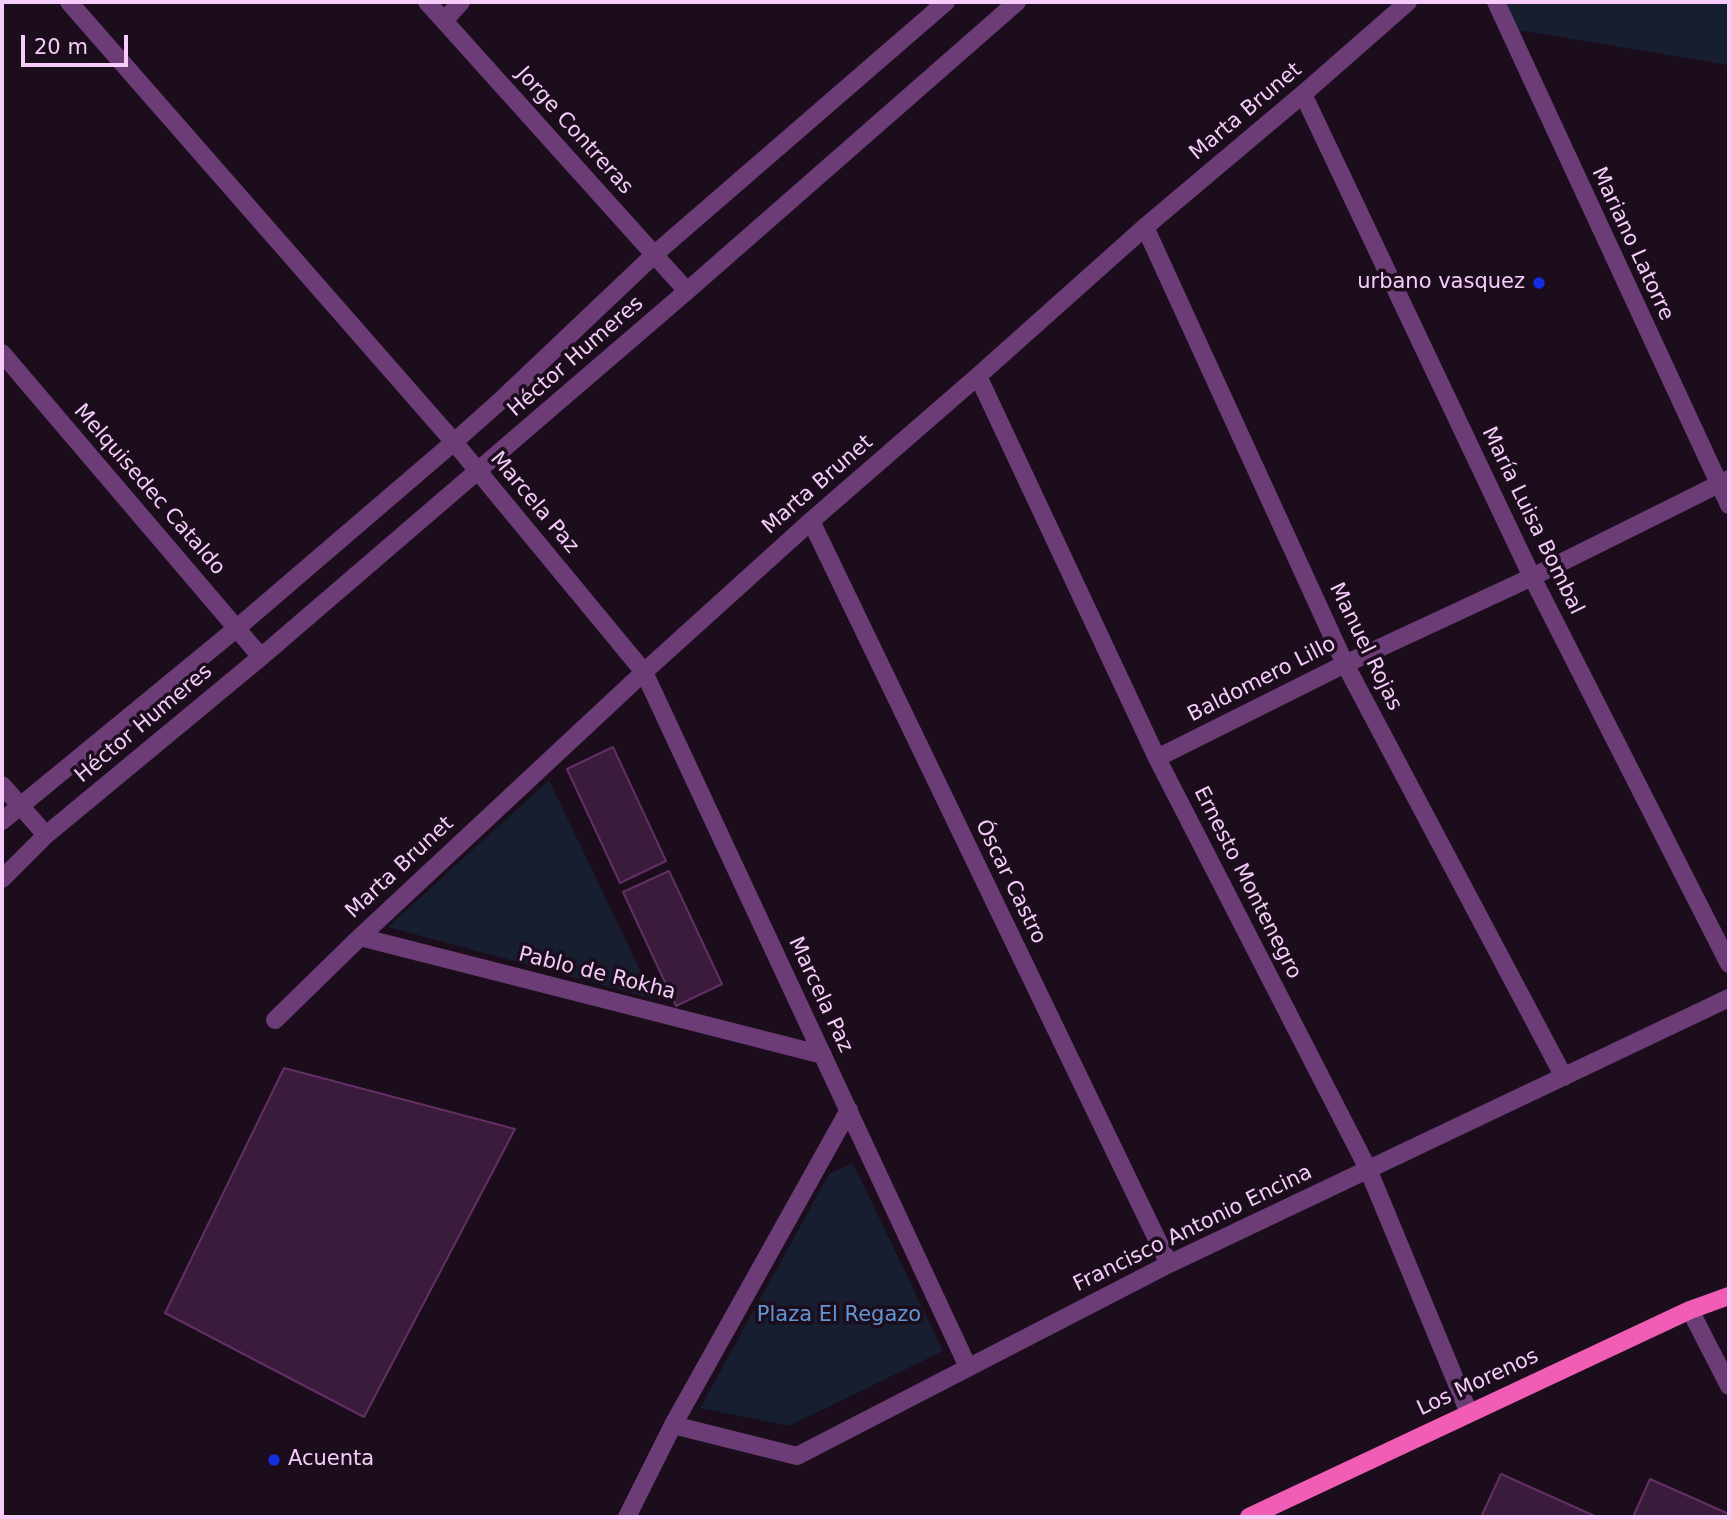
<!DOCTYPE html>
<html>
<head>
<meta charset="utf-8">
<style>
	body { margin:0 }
	#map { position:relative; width:1731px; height:1519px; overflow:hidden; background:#1b0d1c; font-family:"DejaVu Sans",sans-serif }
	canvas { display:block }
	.frame { position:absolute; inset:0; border:4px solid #f5ccfa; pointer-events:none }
	.scale { position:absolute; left:21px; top:35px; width:107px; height:32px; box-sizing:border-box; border:4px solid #f5ccfa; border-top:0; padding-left:9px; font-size:21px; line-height:24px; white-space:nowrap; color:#f5ccfa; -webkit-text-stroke:5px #1b0d1c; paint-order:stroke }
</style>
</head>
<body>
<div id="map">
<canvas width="1731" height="1519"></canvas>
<div class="frame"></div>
<div class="scale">20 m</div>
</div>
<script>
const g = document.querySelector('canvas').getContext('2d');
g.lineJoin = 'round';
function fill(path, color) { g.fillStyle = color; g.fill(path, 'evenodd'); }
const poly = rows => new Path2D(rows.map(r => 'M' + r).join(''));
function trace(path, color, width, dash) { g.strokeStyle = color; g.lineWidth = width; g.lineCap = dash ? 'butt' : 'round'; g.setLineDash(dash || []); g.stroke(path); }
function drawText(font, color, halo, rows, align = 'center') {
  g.font = font + ' "DejaVu Sans",sans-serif'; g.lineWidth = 7; g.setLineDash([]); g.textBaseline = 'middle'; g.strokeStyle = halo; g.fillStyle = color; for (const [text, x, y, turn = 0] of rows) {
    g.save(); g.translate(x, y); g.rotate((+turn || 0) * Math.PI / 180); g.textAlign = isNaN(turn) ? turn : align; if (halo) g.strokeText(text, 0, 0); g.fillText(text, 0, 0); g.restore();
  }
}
fill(poly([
	[1496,2,1729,2,1729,65,1506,28],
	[549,780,654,999,388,927],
	[853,1163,943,1351,789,1426,700,1408,829,1174]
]), '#161e2f');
const building = poly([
	[613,747,666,861,620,883,567,769,613,747],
	[669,871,722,984,676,1006,623,892,669,871],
	[284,1068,515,1129,364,1417,165,1313,284,1068],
	[1501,1474,1597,1517,1481,1517,1501,1474],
	[1650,1479,1729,1514,1729,1517,1633,1517,1650,1479]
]);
fill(building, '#3a1b3b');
trace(building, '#632f65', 2);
trace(poly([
	[69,2,454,442,644,672,968,1367],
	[427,2,687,291],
	[1496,2,1729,505],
	[444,21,461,2],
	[1303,94,1532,577,1729,964],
	[1145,227,1345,664,1564,1077],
	[2,353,261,657],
	[978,376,1157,758,1368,1169,1469,1413],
	[811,521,1169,1264],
	[1157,758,1345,664,1532,577,1729,479],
	[2,785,46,835],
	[2,821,237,628,454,442,499,402,656,253,946,2],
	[2,879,46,835,261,657,687,291,1017,2],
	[360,937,823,1055],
	[275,1020,360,937,644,672,811,521,978,376,1145,227,1303,94,1408,2],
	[1690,1310,1729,1386],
	[673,1425,797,1456,1169,1264,1729,998],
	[627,1517,673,1425,849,1110]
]), '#6c3c77', 18);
trace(poly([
	[1249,1517,1690,1310,1729,1296]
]), '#f15db5', 18);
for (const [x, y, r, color] of [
	[1539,283,7,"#142ddf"],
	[274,1460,7,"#142ddf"]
]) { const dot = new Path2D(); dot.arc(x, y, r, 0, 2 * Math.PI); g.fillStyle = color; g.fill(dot); trace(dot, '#1b0d1c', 2.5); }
drawText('21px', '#f5ccfa', '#1b0d1c', [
	["Marta Brunet",1246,112,-40],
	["Jorge Contreras",574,131,48],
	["Mariano Latorre",1632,244,65],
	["Héctor Humeres",576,357,-41],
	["Marta Brunet",818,485,-41],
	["Melquisedec Cataldo",149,490,49],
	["Marcela Paz",534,503,50],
	["María Luisa Bombal",1532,521,64],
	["Manuel Rojas",1365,647,64],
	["Baldomero Lillo",1262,680,-27],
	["Héctor Humeres",144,724,-40],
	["Marta Brunet",400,868,-43],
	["Óscar Castro",1010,882,64],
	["Ernesto Montenegro",1247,883,63],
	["Pablo de Rokha",597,974,14],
	["Marcela Paz",820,995,65],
	["Francisco Antonio Encina",1193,1229,-26],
	["Los Morenos",1478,1383,-25]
]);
drawText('21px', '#f5ccfa', '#1b0d1c', [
	["urbano vasquez",1525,283],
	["Acuenta",288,1460,"left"]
], 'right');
drawText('21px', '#6096d3', '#1b0d1c', [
	["Plaza El Regazo",839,1316]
]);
</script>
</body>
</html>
